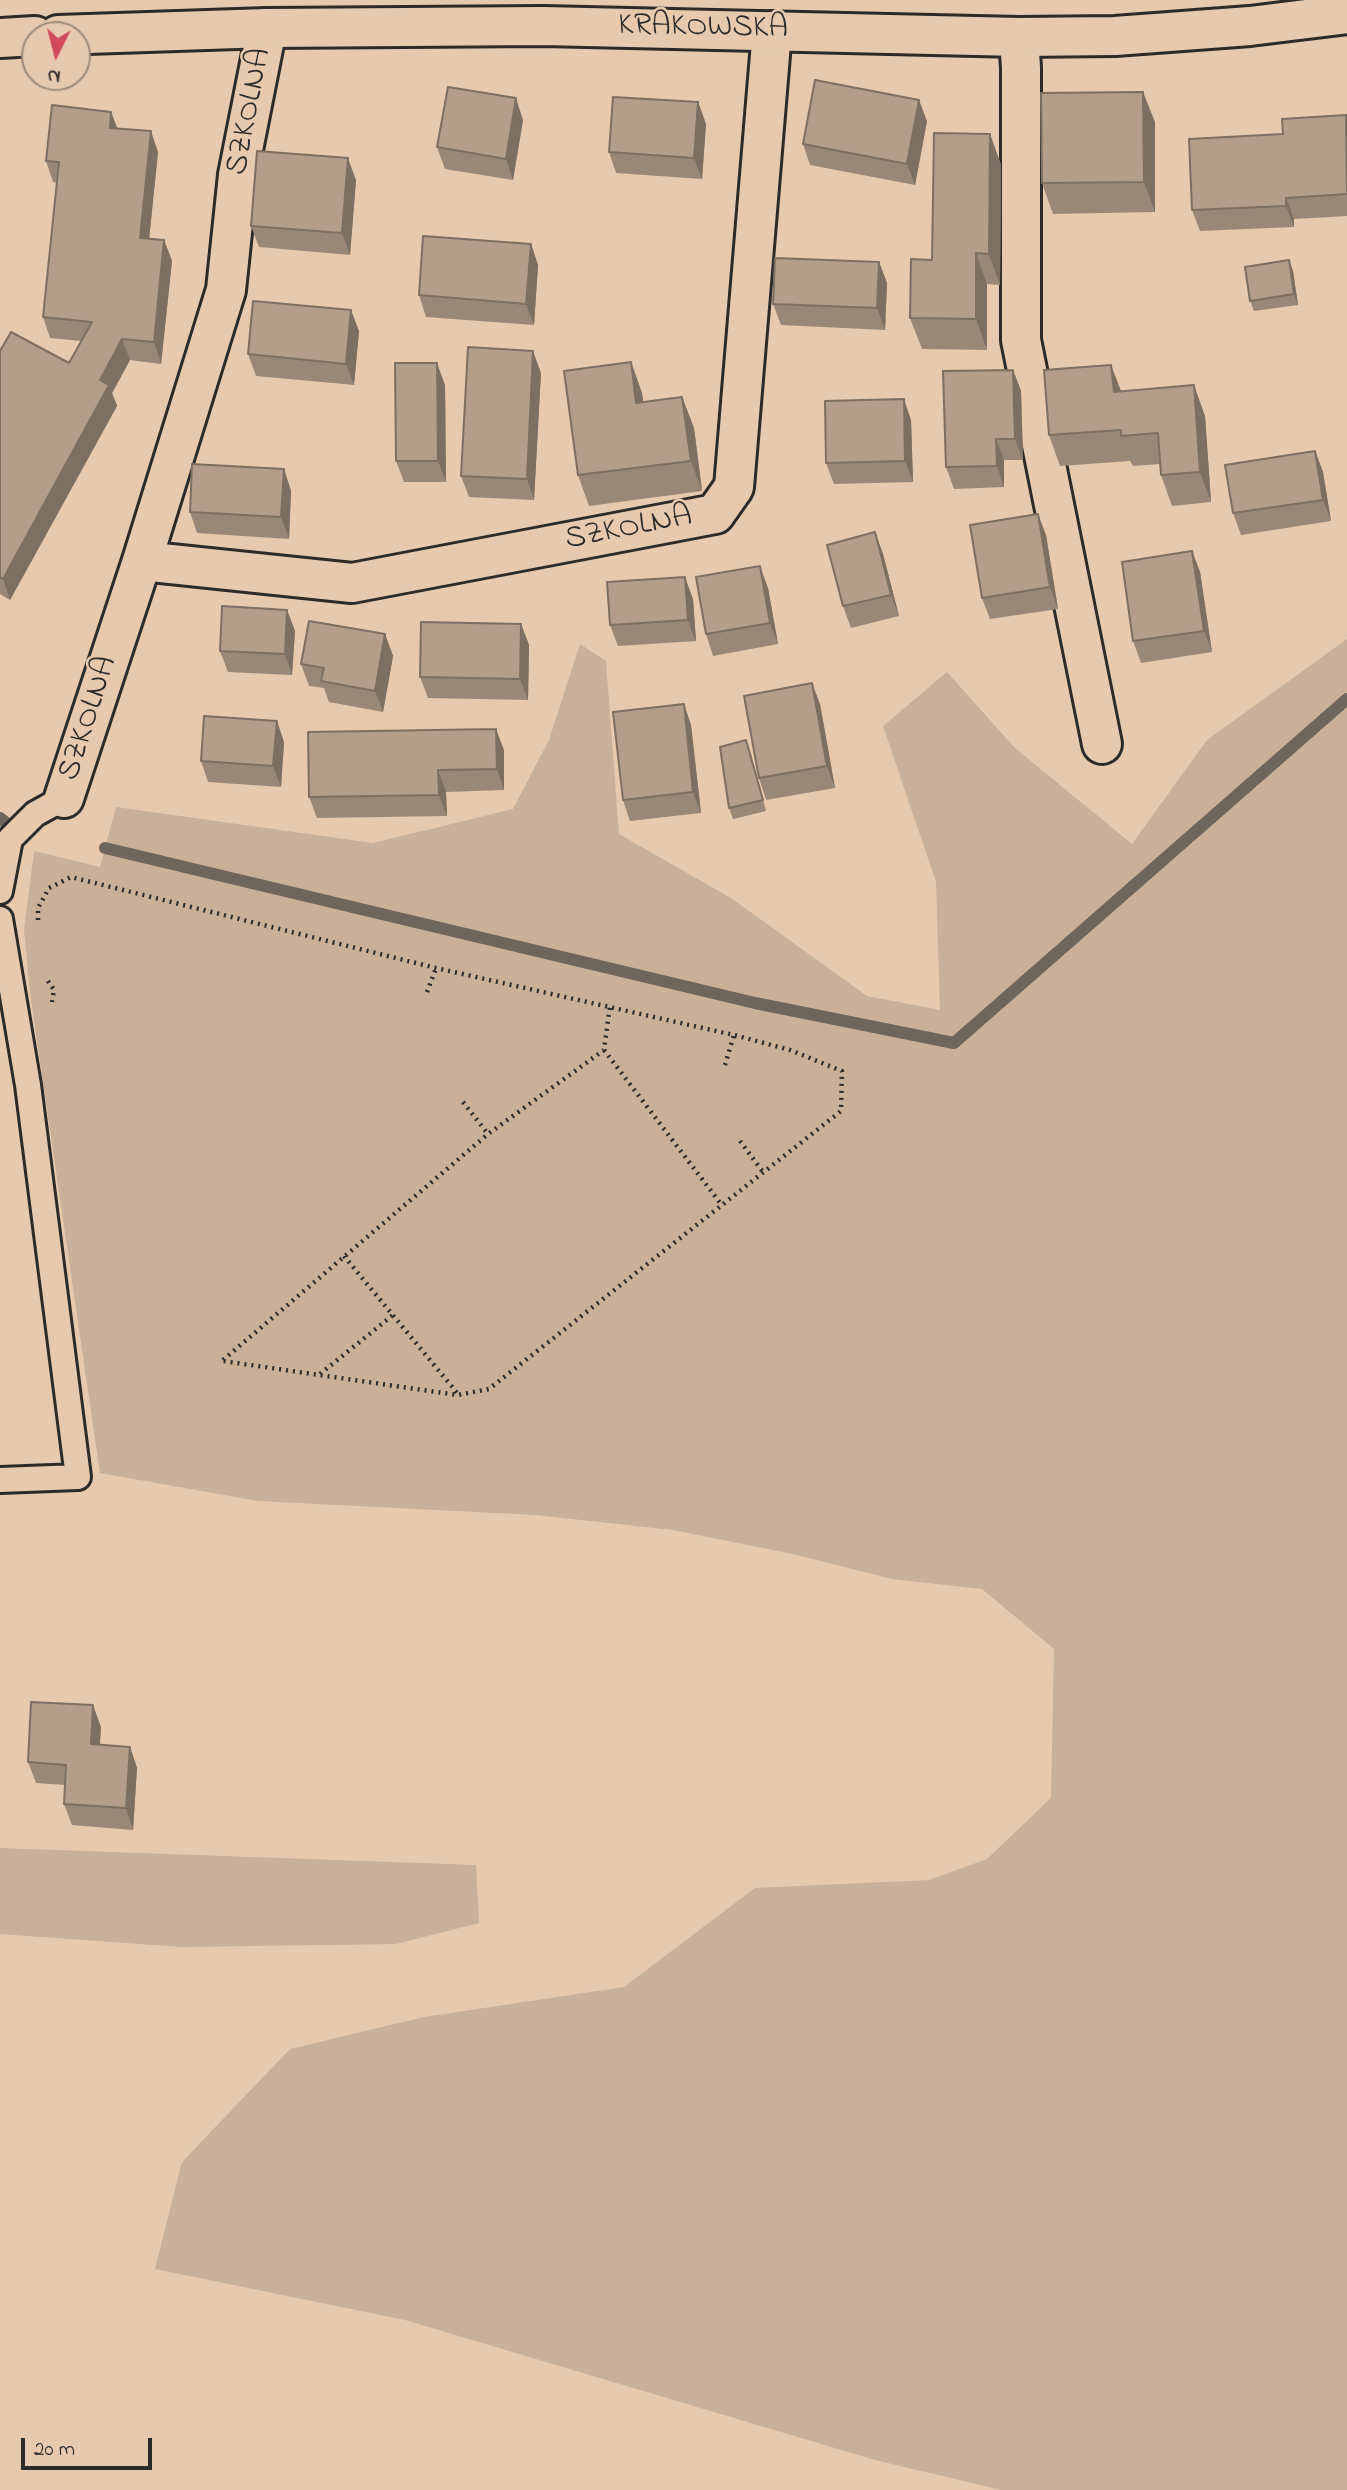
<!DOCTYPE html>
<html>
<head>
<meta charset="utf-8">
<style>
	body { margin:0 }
	#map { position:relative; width:1347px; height:2490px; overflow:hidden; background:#e7caae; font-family:"Indie Flower",sans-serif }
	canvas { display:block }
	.north { position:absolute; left:21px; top:21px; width:70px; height:70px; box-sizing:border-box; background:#e7caae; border:2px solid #9c8a7a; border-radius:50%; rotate:186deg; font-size:19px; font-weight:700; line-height:28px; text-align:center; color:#2b2b2b }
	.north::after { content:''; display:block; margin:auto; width:24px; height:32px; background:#d1495b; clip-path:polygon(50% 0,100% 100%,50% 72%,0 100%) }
	.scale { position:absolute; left:21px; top:2438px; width:131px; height:32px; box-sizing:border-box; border:4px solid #2b2b2b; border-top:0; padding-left:9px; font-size:21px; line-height:24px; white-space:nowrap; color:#2b2b2b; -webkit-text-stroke:5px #e7caae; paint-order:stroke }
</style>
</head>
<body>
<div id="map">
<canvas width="1347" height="2490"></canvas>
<div class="north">N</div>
<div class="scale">20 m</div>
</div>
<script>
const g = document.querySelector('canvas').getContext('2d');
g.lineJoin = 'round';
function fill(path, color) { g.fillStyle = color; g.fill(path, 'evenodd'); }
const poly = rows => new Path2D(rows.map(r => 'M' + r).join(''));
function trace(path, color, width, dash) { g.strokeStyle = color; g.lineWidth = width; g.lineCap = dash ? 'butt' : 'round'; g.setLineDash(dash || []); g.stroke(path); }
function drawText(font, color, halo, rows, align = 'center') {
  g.font = font + ' "Indie Flower",sans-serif'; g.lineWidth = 5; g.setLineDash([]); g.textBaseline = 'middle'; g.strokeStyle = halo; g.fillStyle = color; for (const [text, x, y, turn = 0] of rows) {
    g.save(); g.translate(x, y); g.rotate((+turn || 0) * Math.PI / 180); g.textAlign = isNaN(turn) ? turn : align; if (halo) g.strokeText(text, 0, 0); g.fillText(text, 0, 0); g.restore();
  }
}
fill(poly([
	[1347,639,1347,2490,1001,2490,875,2460,405,2320,155,2269,182,2162,290,2049,424,2017,624,1987,755,1888,929,1880,987,1859,1051,1798,1054,1649,982,1589,892,1579,793,1554,673,1530,535,1515,258,1501,100,1473,30,993,24,930,34,851,100,867,116,807,373,843,513,809,549,740,580,644,606,661,619,834,731,898,867,996,940,1010,936,882,883,726,947,672,1015,748,1132,844,1207,740],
	[0,1848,476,1865,479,1923,396,1944,182,1947,0,1934]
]), '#c8b099');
trace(poly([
	[0,818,10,826],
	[105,848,755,1003,954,1043,1347,699]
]), '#6f655a', 12);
const service = poly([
	[0,891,10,839,35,814,64,798],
	[0,919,28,1085,78,1477,0,1480]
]);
const minor = poly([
	[1019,37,1021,68,1021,340,1102,744],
	[142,561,352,583,715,514,734,487,772,31],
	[64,798,142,561,226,290,238,175,267,28]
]);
const tertiary = poly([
	[58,35,267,28,543,26,1019,37,1115,36,1250,26,1347,14],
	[0,38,35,36]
]);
trace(service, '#2b2b2b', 30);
trace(minor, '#2b2b2b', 44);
trace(tertiary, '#2b2b2b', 44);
trace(poly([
	[38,920,38,908,49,888,71,877,436,968,734,1035,790,1050,842,1071,841,1111,489,1389,458,1395,223,1361],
	[48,981,54,990,52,1002],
	[427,992,436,968],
	[604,1050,721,1204],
	[725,1065,734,1035],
	[463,1102,488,1134],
	[740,1141,763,1172],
	[344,1256,458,1394],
	[223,1360,488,1134,604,1050,610,1006],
	[320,1374,393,1315]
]), '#2b2b2b', 4.5, [2, 5]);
trace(service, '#e7caae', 24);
trace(minor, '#e7caae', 38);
trace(tertiary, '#e7caae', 38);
fill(poly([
	[698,102,706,124,702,179,616,173,609,152],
	[111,112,117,128,158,152,149,239,164,240,172,261,161,364,130,360,112,393,117,406,10,600,0,594,0,351,69,363,81,341,50,338,43,317,57,183,53,182,46,161],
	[1347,119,1347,216,1294,219,1294,227,1200,231,1192,210,1283,134],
	[523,120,513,180,445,169,437,147],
	[927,121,915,185,810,165,803,144],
	[1155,122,1155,212,1053,214,1042,183],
	[990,134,1001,165,1000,285,987,284,987,350,922,349,910,318,932,260],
	[356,180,350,255,259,247,251,226],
	[531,244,538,265,534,325,426,317,419,295],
	[1289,260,1293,271,1298,305,1254,311,1250,301],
	[879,262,887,283,885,330,781,325,773,304],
	[359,331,354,385,256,376,248,354],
	[631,362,642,393,643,402,682,397,694,428,702,491,589,506,578,475],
	[1013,370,1021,391,1023,460,1004,460,1004,487,954,489,946,467],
	[541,373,534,500,469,497,461,476],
	[445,385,446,482,404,482,396,461],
	[1121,391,1205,416,1211,502,1172,506,1161,475,1160,464,1133,466,1130,461,1060,466,1049,435],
	[911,420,913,482,834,484,826,463],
	[1315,451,1323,472,1331,521,1241,535,1233,513],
	[284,469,291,491,289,539,197,533,190,512],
	[875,532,883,554,899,616,851,628,843,606],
	[1046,535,1058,609,990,619,982,598],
	[1192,551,1200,572,1212,652,1141,663,1133,641],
	[768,588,778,644,713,656,706,634],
	[693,599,696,641,618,646,610,625],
	[287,610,295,631,292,675,228,672,220,651],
	[521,624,529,645,528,700,428,698,420,677],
	[385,634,393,656,383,712,329,702,324,688,309,686,301,664],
	[684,704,691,725,701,813,630,821,623,800],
	[820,704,835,788,766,800,759,778],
	[284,742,281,787,208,782,201,761],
	[504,750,504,790,446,792,447,816,317,818,309,797],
	[750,751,766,811,733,819,729,808],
	[101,1727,100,1745,130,1747,137,1768,133,1830,72,1825,64,1804,65,1785,36,1783,28,1762]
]), '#987');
fill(poly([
	[1143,92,1155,122,1155,212,1144,182],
	[516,98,523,120,513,180,506,159],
	[919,100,927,121,915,185,907,164],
	[698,102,706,124,702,179,694,158],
	[111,112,119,133,110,128],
	[151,131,158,152,147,259,140,238],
	[990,134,1001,165,1000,285,989,254],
	[348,158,356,180,350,255,342,233],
	[1286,198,1294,219,1294,227,1286,206],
	[164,240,172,261,161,364,154,342],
	[531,244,538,265,534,325,526,304],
	[976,253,987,284,987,350,976,319],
	[1289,260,1293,271,1298,305,1294,294],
	[879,262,887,283,885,330,877,308],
	[351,310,359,331,354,385,346,364],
	[122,339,130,360,112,393,117,406,10,600,3,579,100,380],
	[533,351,541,373,534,500,527,479],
	[631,362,642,393,648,434,636,403],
	[437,363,445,385,446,482,438,461],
	[1111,365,1123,396,1114,392],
	[1013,370,1021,391,1023,460,1015,439],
	[1194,385,1205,416,1211,502,1200,472],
	[682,397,694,428,702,491,691,461],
	[904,399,911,420,913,482,905,461],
	[996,439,1004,460,1004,487,997,466],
	[1315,451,1323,472,1331,521,1323,500],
	[284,469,291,491,289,539,281,517],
	[1038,514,1046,535,1058,609,1050,587],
	[875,532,883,554,899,616,891,595],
	[1192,551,1200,572,1212,652,1204,631],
	[760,566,768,588,778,644,770,623],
	[685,577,693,599,696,641,688,620],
	[287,610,295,631,292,675,285,654],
	[521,624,529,645,528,700,520,679],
	[385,634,393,656,383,712,375,691],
	[812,683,820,704,835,788,827,766],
	[684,704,691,725,701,813,693,792],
	[277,721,284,742,281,787,273,766],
	[496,729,504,750,504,790,497,769],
	[438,770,446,792,447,816,439,795],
	[93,1705,101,1727,98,1765,91,1744],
	[130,1747,137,1768,133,1830,126,1808]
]), '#7d6f61');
const building = poly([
	[815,80,919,100,907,164,803,144,815,80],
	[448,87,516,98,506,159,437,147,448,87],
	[1143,92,1144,182,1042,183,1041,93,1143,92],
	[613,97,698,102,694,158,609,152,613,97],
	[52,105,111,112,110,128,151,131,140,238,164,240,154,342,122,339,100,380,109,385,3,579,0,577,0,351,11,332,69,363,92,322,43,317,59,162,46,161,52,105],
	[1346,115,1347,194,1286,198,1286,206,1192,210,1189,139,1283,134,1282,119,1346,115],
	[934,133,990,134,989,254,976,253,976,319,910,318,911,259,932,260,934,133],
	[257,151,348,158,342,233,251,226,257,151],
	[423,236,531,244,526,304,419,295,423,236],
	[775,258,879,262,877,308,773,304,775,258],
	[1289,260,1294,294,1250,301,1245,267,1289,260],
	[253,301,351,310,346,364,248,354,253,301],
	[468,347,533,351,527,479,461,476,468,347],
	[631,362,636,403,682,397,691,461,578,475,564,371,631,362],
	[395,363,437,363,438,461,396,461,395,363],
	[1111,365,1114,392,1194,385,1200,472,1161,475,1158,433,1121,436,1121,430,1049,435,1044,370,1111,365],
	[1013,370,1015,439,996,439,997,466,946,467,943,371,1013,370],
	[904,399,905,461,826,463,825,401,904,399],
	[1315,451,1323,500,1233,513,1225,465,1315,451],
	[192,464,284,469,281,517,190,512,192,464],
	[1038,514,1050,587,982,598,970,525,1038,514],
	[875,532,891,595,843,606,827,545,875,532],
	[1192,551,1204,631,1133,641,1122,562,1192,551],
	[760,566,770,623,706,634,696,577,760,566],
	[685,577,688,620,610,625,607,582,685,577],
	[222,606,287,610,285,654,220,651,222,606],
	[309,621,385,634,375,691,321,681,324,668,301,664,309,621],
	[421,622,521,624,520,679,420,677,421,622],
	[812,683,827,766,759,778,744,696,812,683],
	[684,704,693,792,623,800,613,712,684,704],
	[204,716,277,721,273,766,201,761,204,716],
	[496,729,497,769,438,770,439,795,309,797,308,732,496,729],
	[746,740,763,800,729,808,720,747,746,740],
	[31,1702,93,1705,91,1744,130,1747,126,1808,64,1804,66,1765,28,1762,31,1702]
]);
fill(building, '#b29e8a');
trace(building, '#7d6f61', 2);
drawText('32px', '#2b2b2b', '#e7caae', [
	["KRAKOWSKA",703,29,1],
	["SZKOLNA",251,112,-79],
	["SZKOLNA",629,530,-11],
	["SZKOLNA",90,719,-72]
]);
</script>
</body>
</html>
